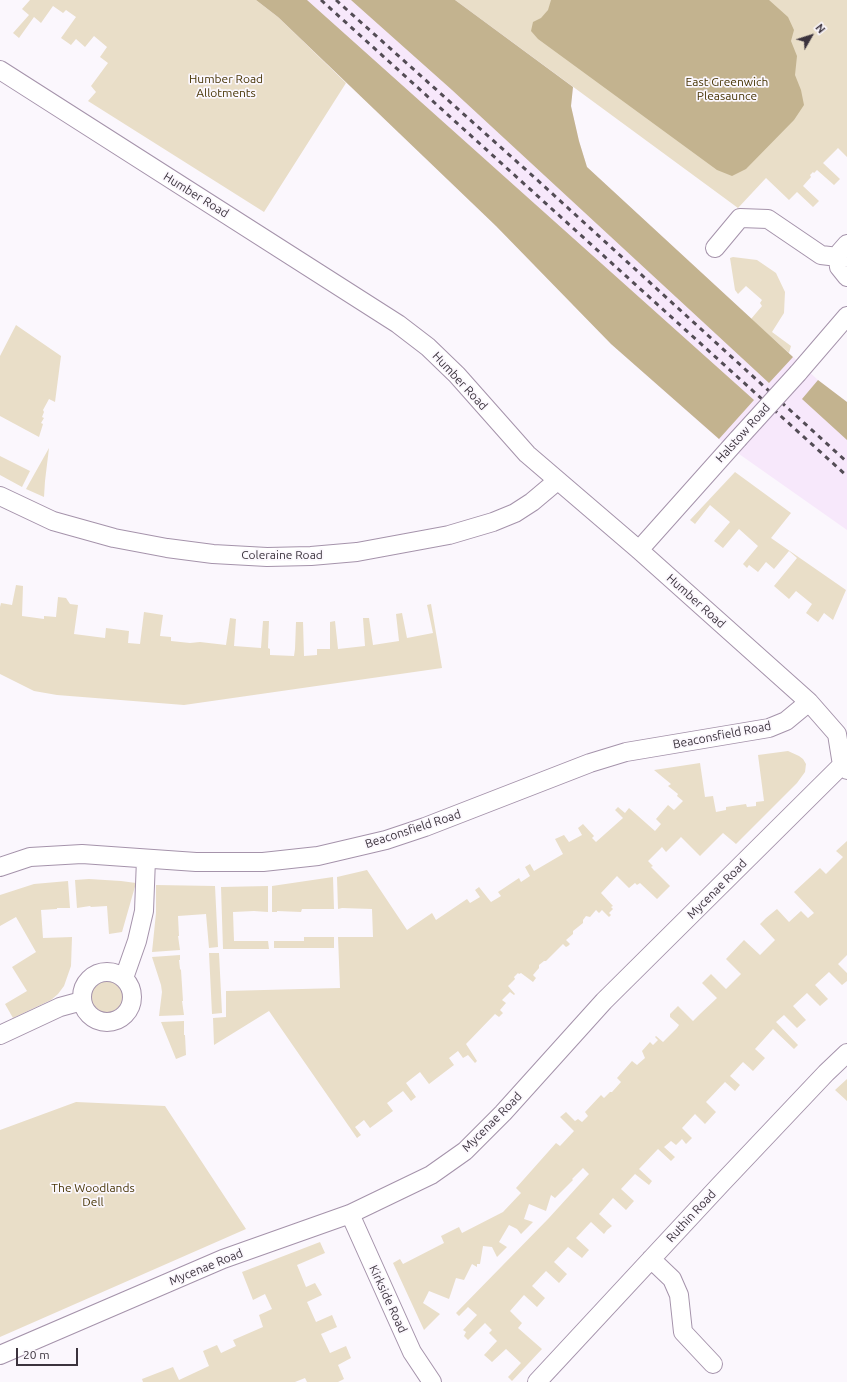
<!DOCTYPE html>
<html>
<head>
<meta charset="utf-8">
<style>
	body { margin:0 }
	#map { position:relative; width:847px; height:1382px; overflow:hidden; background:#fbf7fd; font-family:Ubuntu,sans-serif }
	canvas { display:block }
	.north { position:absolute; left:791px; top:16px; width:40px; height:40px; -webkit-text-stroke:3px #fbf7fd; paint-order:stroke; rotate:51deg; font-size:11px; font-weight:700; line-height:16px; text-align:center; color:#3b333d }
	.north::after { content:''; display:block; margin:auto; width:14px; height:18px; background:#3b333d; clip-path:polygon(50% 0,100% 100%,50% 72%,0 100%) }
	.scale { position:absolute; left:16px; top:1348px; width:62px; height:18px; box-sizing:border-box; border:2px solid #3b333d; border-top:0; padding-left:5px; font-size:12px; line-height:14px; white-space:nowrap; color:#3b333d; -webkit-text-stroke:3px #fbf7fd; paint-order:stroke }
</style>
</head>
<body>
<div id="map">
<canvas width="847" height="1382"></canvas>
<div class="north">N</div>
<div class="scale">20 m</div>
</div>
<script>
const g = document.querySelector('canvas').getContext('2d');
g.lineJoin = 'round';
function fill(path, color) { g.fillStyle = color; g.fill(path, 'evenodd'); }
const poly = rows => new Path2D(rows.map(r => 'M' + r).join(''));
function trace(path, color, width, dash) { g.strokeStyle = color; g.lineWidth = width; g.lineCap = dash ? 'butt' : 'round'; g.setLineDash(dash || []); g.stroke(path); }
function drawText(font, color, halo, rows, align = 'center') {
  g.font = font + ' Ubuntu,sans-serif'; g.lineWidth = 3.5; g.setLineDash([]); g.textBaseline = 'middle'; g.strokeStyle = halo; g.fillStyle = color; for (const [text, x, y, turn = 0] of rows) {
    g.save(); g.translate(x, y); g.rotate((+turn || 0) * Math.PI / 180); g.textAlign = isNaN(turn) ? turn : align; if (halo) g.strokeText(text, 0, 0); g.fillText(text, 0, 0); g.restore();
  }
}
fill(poly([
	[256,0,455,0,573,87,571,106,579,141,587,167,818,380,847,402,847,530,722,442,611,344,496,226,278,17]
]), '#f7e8fb');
fill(poly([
	[30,0,256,0,278,17,346,83,264,212,88,101,96,92,91,86,108,63,100,57,107,47,94,36,85,47,76,39,71,45,61,38,76,17,66,10,63,13,53,6,41,23,34,17,19,38,13,33,29,15,22,9],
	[455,0,847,0,847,157,838,148,823,163,840,179,834,185,817,170,814,173,813,172,810,175,811,177,803,186,819,201,813,207,797,192,789,200,766,178,738,208],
	[733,257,757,260,776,273,785,292,784,313,772,332,791,346,789,353,751,319,762,306,760,303,762,300,746,286,738,294,735,290,730,258],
	[16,325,61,356,55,402,49,399,43,410,44,412,42,417,44,418,41,423,43,424,39,437,0,416,0,356],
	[49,448,45,481,44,497,26,489],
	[0,456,30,471,22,487,0,475],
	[735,472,791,513,771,538,846,590,833,620,824,613,818,622,806,613,812,604,796,591,789,599,774,586,797,558,789,551,774,569,766,562,758,572,749,565,747,568,743,564,758,546,739,529,723,548,714,541,730,522,710,505,695,524,690,520],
	[16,585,23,586,22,616,44,619,44,616,56,617,58,597,66,598,70,604,78,605,74,634,105,638,106,628,129,631,128,643,140,644,144,612,163,615,160,636,171,637,171,641,190,643,200,642,226,645,230,618,236,619,234,646,261,648,263,621,269,621,268,648,270,649,270,655,294,656,295,649,296,622,303,622,304,656,317,655,317,649,330,649,330,622,335,621,338,649,365,646,363,618,369,618,373,645,399,641,396,614,402,613,407,638,433,633,427,605,431,604,442,668,184,705,57,695,34,691,0,674,0,607,1,603,12,605],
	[788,751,799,756,803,759,806,764,805,772,797,783,736,844,723,833,700,856,681,837,666,852,662,847,648,861,653,866,651,867,670,886,657,899,640,883,637,885,635,883,629,888,617,876,601,893,613,906,611,907,613,909,609,913,611,915,609,917,602,910,599,913,596,910,590,917,586,916,583,920,583,923,573,931,573,934,566,940,570,944,568,946,566,947,563,944,546,961,544,961,539,965,539,968,533,975,536,978,533,982,521,973,519,974,518,973,514,977,515,979,508,986,515,994,514,995,510,992,502,1000,506,1003,500,1010,503,1013,499,1017,495,1014,466,1044,477,1061,475,1063,468,1055,463,1058,458,1051,449,1058,454,1065,429,1084,420,1072,406,1083,416,1097,411,1101,403,1091,387,1103,393,1111,370,1128,364,1120,355,1127,361,1135,357,1138,269,1011,214,1045,213,1018,226,1017,226,991,340,988,338,937,373,937,372,909,342,908,338,909,337,877,367,870,407,930,432,913,436,920,467,899,470,903,480,897,475,890,479,887,491,902,501,896,498,892,519,878,521,882,530,876,525,867,530,864,534,871,563,854,555,839,564,835,569,842,582,835,578,828,583,824,594,836,592,838,596,842,623,818,615,810,618,807,625,813,629,808,655,831,661,824,656,819,668,805,674,810,683,801,677,796,678,794,668,786,671,784,654,770,700,763,705,797,713,796,716,812,726,810,726,807,746,804,747,807,756,806,756,802,764,801,758,755],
	[847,841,847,955,838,964,847,973,847,981,842,985,829,972,815,985,828,999,820,1006,807,993,793,1006,806,1020,797,1028,784,1015,776,1022,798,1045,794,1049,773,1029,755,1049,765,1058,753,1071,743,1062,730,1076,740,1085,735,1091,725,1082,706,1102,716,1112,705,1124,695,1114,682,1128,692,1138,686,1144,682,1139,676,1145,671,1141,664,1147,675,1157,671,1161,658,1149,639,1169,652,1181,649,1185,635,1174,621,1189,634,1201,626,1210,613,1198,599,1214,612,1226,607,1230,604,1234,591,1222,576,1238,589,1250,582,1258,568,1247,554,1262,567,1274,559,1283,546,1271,532,1286,545,1298,537,1307,524,1295,510,1311,522,1323,518,1328,542,1349,512,1381,508,1377,521,1363,506,1349,492,1362,484,1355,497,1341,489,1333,492,1330,485,1323,468,1340,464,1336,466,1332,463,1330,477,1315,468,1307,459,1316,456,1313,548,1219,589,1174,583,1168,572,1179,573,1180,555,1198,551,1195,546,1211,529,1204,524,1219,533,1222,521,1234,517,1229,509,1225,499,1242,507,1247,497,1257,492,1247,483,1246,480,1264,477,1264,477,1267,472,1264,464,1280,456,1278,449,1299,429,1291,423,1303,440,1314,424,1330,393,1263,400,1259,403,1264,444,1243,441,1236,459,1227,462,1233,503,1212,521,1193,516,1188,556,1143,560,1146,574,1131,560,1117,566,1112,575,1121,578,1119,582,1122,588,1116,585,1112,601,1095,604,1098,610,1092,612,1092,621,1082,617,1078,632,1061,637,1065,645,1058,642,1051,650,1042,653,1045,658,1040,655,1037,656,1036,663,1042,677,1028,679,1025,670,1017,670,1014,678,1006,693,1021,700,1014,717,998,702,983,711,974,726,989,741,974,726,959,744,940,760,955,775,940,760,924,766,918,777,909,789,922,801,911,808,918,814,913,794,892,820,868,826,874,843,857,836,851],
	[333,877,334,909,302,909,301,912,277,911,277,912,272,912,272,886],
	[89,879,121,881,136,883,122,932,109,934,107,906,91,907,90,906,77,908,75,880],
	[68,881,70,908,57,908,57,909,41,910,43,938,72,937,71,966,64,986,58,994,51,1000,13,1018,5,1004,27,991,12,967,36,952,16,917,0,926,0,895,34,884],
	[156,885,215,886,218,947,209,948,206,914,178,916,179,936,178,936,180,950,152,952,156,913],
	[268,886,268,912,254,911,233,912,234,941,268,941,269,949,223,949,221,887],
	[304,937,334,937,334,948,274,948,274,941,304,941],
	[209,953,219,953,222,1013,212,1014],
	[180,955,180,960,179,960,180,969,181,970,183,1001,182,1001,184,1015,159,1016,162,992,161,985,152,957],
	'87 997a20 20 0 1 1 40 0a20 20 0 1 1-40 0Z',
	[184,1021,184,1035,185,1035,186,1055,176,1059,161,1022],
	[847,1079,847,1101,835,1090],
	[76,1102,165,1106,246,1229,0,1337,0,1130],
	[320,1242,325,1253,297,1265,306,1287,315,1283,322,1295,307,1302,316,1322,332,1315,337,1327,321,1334,330,1353,346,1346,351,1358,338,1365,344,1379,338,1382,307,1382,305,1378,295,1382,143,1382,142,1379,173,1367,179,1380,209,1366,203,1351,217,1345,221,1353,236,1346,233,1340,263,1327,259,1315,272,1309,265,1294,253,1300,242,1272]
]), '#e9dec8');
fill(poly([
	[256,0,307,0,754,400,719,439,611,344,496,226,278,17],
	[351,0,455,0,573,87,571,106,579,141,587,167,793,357,769,383,452,90],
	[551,0,769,0,788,17,794,30,791,41,797,56,795,75,801,90,804,105,794,120,746,169,732,176,717,170,538,39,531,31,533,22,541,18,548,10],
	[818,380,847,402,847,440,802,399]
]), '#c3b38f');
const street = poly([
	[0,70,398,324,428,347,457,375,527,454,639,550,809,702,837,734,842,765,847,770],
	[847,244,840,252,838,257,839,267,847,277],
	[715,248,740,218,768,219,821,255,838,257],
	[798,373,847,316],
	[0,496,53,521,114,538,167,548,213,554,267,557,311,556,357,552,449,535,493,522,515,513,532,502,557,481],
	[639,550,738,439],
	[0,867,30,857,82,854,196,862,263,862,318,856,386,840,425,827,590,763,626,752,769,728,786,721,809,702],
	'82 997a25 25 0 1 1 50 0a25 25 0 1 1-50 0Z',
	[124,978,137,941,144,911,146,859],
	[0,1035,60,1007,82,1001],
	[350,1214,412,1352,432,1382],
	[651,1259,672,1279,679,1295,683,1332,713,1364],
	[0,1355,223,1259,350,1214,431,1175,465,1151,503,1113,604,1001,842,765],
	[537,1382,720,1185,826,1073,847,1053]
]);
trace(street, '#a593ab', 20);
trace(street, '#fff', 18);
trace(poly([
	[321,0,847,476],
	[336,0,534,177,847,462]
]), '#534c55', 3, [5, 5]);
const streetBridge = poly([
	[738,439,798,373]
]);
trace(streetBridge, '#a593ab', 20, []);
trace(streetBridge, '#fff', 18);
drawText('12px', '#473505', '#fbf7fd', [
	["Humber Road",226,79],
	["Allotments",226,93],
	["East Greenwich",727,82],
	["Pleasaunce",727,96],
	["The Woodlands",93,1188],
	["Dell",93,1202]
]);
drawText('12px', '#3b333d', '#fbf7fd', [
	["Humber Road",196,195,32],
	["Humber Road",460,381,47],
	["Halstow Road",743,433,-48],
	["Coleraine Road",282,555],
	["Humber Road",696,601,42],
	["Beaconsfield Road",722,735,-11],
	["Beaconsfield Road",413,829,-18],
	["Mycenae Road",717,889,-45],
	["Mycenae Road",492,1122,-45],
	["Ruthin Road",691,1216,-47],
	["Mycenae Road",206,1267,-22],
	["Kirkside Road",388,1299,65]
]);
</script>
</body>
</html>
